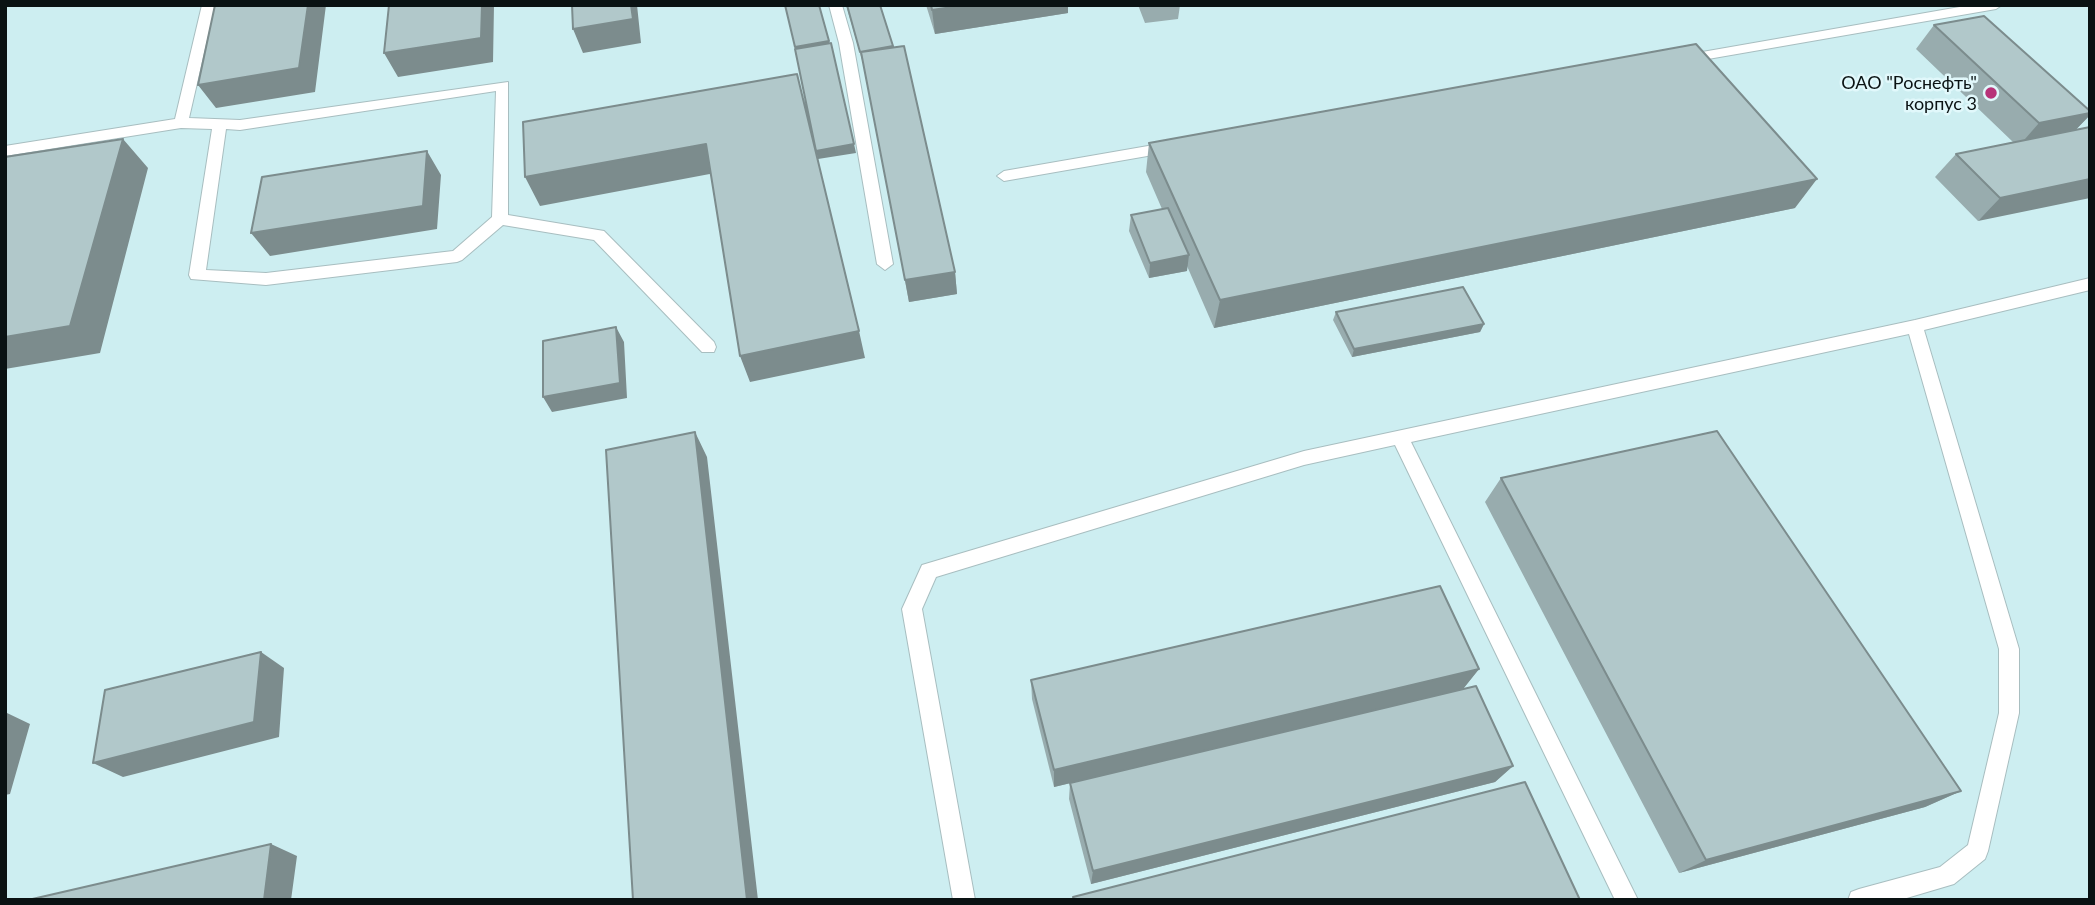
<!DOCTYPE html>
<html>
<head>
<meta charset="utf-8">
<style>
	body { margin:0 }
	#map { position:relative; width:2095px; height:905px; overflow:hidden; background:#e1f8fb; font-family:Lato,sans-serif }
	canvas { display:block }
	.frame { position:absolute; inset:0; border:7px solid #0a1213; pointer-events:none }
</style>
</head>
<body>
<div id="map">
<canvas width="2095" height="905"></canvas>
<div class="frame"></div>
</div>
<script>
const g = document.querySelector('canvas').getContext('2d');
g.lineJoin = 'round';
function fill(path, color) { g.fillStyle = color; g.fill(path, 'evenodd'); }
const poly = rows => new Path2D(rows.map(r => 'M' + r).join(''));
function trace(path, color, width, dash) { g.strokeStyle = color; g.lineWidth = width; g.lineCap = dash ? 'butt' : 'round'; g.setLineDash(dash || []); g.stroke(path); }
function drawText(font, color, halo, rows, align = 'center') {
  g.font = font + ' Lato,sans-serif'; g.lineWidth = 5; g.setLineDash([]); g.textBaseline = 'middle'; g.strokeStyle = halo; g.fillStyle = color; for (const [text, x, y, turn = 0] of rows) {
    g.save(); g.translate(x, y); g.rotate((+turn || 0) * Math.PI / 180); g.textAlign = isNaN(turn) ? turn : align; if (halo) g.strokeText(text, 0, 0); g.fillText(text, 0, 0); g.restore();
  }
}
fill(poly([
	[5,5,2090,5,2090,900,5,900]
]), '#cdeef1');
const lane = poly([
	[202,5,215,5,189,118,240,120,508,82,508,215,604,231,714,342,716,347,714,352,702,352,594,240,503,225,462,260,457,262,266,285,191,279,189,275,212,129,181,128,5,156,5,146,175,119,202,5],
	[496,91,492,217,453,251,266,273,206,270,226,129,240,130,496,91],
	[829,5,842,5,853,43,893,264,885,270,877,264,839,43,829,5],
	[1971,5,2002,5,1996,9,1685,63,1678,59,1685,55,1971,5],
	[1171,142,1178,147,1176,151,1004,181,997,176,1004,171,1171,142],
	[2090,278,2090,290,1924,330,2019,649,2019,713,1988,851,1985,859,1954,884,1900,900,1848,900,1851,892,1859,889,1940,867,1968,845,1999,713,1999,649,1909,334,1411,442,1638,900,1615,900,1395,445,1304,465,936,577,922,609,975,900,953,900,902,609,922,565,1304,451,1915,320,2090,278]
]);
trace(lane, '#a8bec0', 2);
fill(lane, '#fff');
fill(poly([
	[846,5,880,5,955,272,957,294,909,302,863,60,862,60],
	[926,5,1068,5,1068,13,935,34],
	[1138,5,1180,5,1178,19,1145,23],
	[1934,25,2090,115,2075,130,1978,221,1935,177,1956,154,2013,142,1916,49],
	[1149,143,1795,208,1214,328,1187,266,1187,271,1149,278,1129,231,1131,215,1162,209,1146,172],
	[1336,312,1484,324,1480,332,1352,357,1333,320],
	[1501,478,1961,791,1925,807,1679,873,1485,502],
	[1479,669,1463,689,1054,787,1032,699,1031,680],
	[1513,766,1495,782,1091,884,1069,799,1070,783]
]), '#98acae');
fill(poly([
	[308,5,326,5,315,92,216,108,198,85],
	[482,5,494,5,493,62,398,77,384,53],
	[631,5,637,5,641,43,583,53,573,29],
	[966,5,1068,5,1068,13,935,34,932,10],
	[829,41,831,50,797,56,795,47],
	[2090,113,2090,115,2069,137,2018,147,2039,123],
	[123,139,148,168,100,353,5,369,5,337],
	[706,144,715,173,540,206,525,177],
	[854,144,856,153,818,159,816,151],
	[427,151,441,175,437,229,270,256,251,233],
	[1817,179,1795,208,1214,328,1220,300],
	[2090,179,2090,198,1978,221,2000,198],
	[1189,255,1187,271,1149,278,1150,263],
	[955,272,957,294,909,302,905,280],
	[1484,324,1480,332,1352,357,1354,349],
	[616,327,624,342,627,398,552,412,543,397],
	[859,331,865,358,750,382,740,356],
	[695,432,707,457,758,900,747,900],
	[261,652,284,668,279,737,123,777,93,763],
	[1479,669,1463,689,1054,787,1054,770],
	[7,713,30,724,10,794,5,795,5,720],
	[1513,766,1495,782,1091,884,1093,871],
	[1961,791,1925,807,1679,873,1706,860],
	[271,844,297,856,291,900,264,900]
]), '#7c8c8d');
const building = poly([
	[215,5,308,5,299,68,198,85,215,5],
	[389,5,482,5,481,38,384,53,389,5],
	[572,5,631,5,633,19,573,29,572,5],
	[785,5,819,5,829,41,795,47,785,5],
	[847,5,880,5,893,46,860,52,847,5],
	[931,5,966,5,932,10,931,5],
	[1984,16,2090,111,2090,113,2039,123,1934,25,1984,16],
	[831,43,854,144,816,151,795,49,831,43],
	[1696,44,1817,179,1220,300,1149,143,1696,44],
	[904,46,955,272,905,280,861,52,904,46],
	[797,74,859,331,740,356,706,144,525,177,523,122,797,74],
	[2090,127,2090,179,2000,198,1956,154,2090,127],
	[123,139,70,326,5,337,5,157,123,139],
	[427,151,423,206,251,233,262,177,427,151],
	[1168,208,1189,255,1150,263,1131,215,1168,208],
	[1463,287,1484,324,1354,349,1336,312,1463,287],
	[616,327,620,383,543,397,543,341,616,327],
	[1717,431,1961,791,1706,860,1501,478,1717,431],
	[695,432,747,900,633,900,606,450,695,432],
	[1440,586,1479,669,1054,770,1031,680,1440,586],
	[261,652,254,722,93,763,105,690,261,652],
	[1476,686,1513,766,1093,871,1070,783,1476,686],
	[1525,782,1580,900,1074,900,1073,897,1525,782],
	[271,844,264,900,28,900,271,844]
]);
fill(building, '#b1c8ca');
trace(building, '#7c8c8d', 2);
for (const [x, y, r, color] of [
	[1991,93,7,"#b73278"]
]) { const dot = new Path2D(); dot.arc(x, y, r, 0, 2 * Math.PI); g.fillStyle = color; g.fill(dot); trace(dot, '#e1f8fb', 2.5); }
drawText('18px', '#0a1213', '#e1f8fb', [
	["ОАО \"Роснефть\"",1977,83],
	["корпус 3",1977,104]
], 'right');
</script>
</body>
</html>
